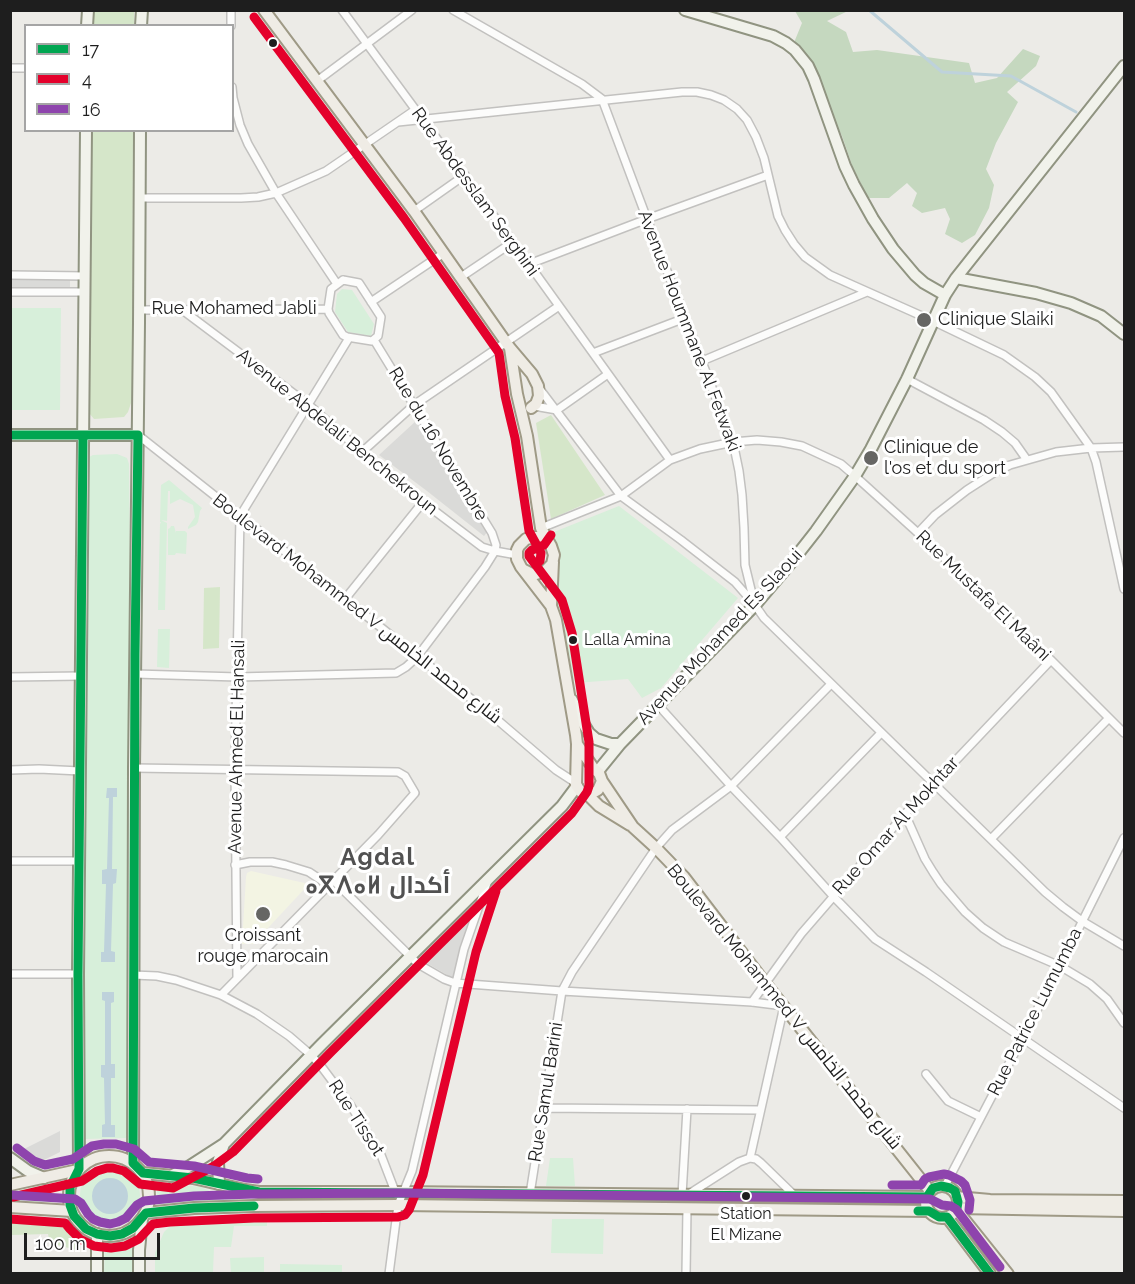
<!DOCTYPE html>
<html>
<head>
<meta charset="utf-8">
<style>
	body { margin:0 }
	#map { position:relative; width:1135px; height:1284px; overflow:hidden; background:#ecebe7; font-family:Raleway,sans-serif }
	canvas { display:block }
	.frame { position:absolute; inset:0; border:12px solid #1e1e1e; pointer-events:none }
	.legend { position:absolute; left:24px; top:24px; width:210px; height:108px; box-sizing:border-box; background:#fff; border:2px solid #a5a5a5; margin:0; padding:8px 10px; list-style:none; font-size:18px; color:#1e1e1e }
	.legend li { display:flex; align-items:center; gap:12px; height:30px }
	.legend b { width:30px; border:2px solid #a5a5a5 }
	.scale { position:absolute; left:24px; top:1233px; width:136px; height:27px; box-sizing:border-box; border:3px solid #1e1e1e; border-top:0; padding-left:8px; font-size:18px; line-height:21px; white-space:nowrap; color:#1e1e1e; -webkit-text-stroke:4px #fff; paint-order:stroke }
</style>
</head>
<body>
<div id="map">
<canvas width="1135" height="1284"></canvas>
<div class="frame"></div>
<ul class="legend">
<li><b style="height:8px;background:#00a651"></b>17</li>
<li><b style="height:8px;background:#e4002b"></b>4</li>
<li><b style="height:8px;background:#8e44ad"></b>16</li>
</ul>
<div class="scale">100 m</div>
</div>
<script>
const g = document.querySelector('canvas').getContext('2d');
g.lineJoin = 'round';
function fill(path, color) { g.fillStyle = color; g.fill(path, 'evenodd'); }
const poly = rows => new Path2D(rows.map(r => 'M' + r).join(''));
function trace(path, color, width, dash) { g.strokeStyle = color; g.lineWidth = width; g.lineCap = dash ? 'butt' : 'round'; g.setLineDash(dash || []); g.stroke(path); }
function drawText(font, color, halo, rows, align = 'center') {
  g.font = font + ' Raleway,Cairo,"Noto Sans Tifinagh",sans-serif'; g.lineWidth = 6; g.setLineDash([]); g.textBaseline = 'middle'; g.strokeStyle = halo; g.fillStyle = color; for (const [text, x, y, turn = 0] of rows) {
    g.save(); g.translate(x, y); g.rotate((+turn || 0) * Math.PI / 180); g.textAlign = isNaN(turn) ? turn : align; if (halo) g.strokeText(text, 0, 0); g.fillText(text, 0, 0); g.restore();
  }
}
fill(poly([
	[251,871,309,884,253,944,242,944,246,877,247,873]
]), '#f3f4e3');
fill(poly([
	[11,274,70,275,70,292,11,292],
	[417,420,488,531,484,536,427,491,379,455],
	[478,900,454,979,415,956],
	[60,1131,60,1152,34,1165,29,1158,24,1160,12,1151,22,1150]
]), '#dadad8');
fill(poly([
	[88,11,134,11,134,25,88,26],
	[87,131,133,131,132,400,128,412,124,417,94,419,89,413,86,405],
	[551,415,605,495,551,519,536,423],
	[220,587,219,648,203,649,204,588],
	[11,1221,63,1222,79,1239,80,1251,50,1243,48,1234,11,1235]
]), '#d5e6c9');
fill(poly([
	[850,10,827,21,846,32,853,52,877,50,969,63,975,83,997,78,1023,49,1040,56,1036,66,1007,92,1018,102,996,143,986,169,994,185,989,208,975,235,962,243,945,234,950,219,945,208,922,213,912,206,917,193,907,183,889,198,868,198,852,165,842,136,821,93,793,45,802,23,795,11]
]), '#c5d8bf');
fill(poly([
	[342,289,352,290,374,324,371,336,348,332,335,312,337,294],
	[10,308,61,308,60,410,11,410],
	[117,454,127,458,129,464,133,841,132,991,127,1138,85,1139,80,842,87,458,93,455],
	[169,480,202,508,200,511,198,522,196,525,188,529,188,527,195,517,193,505,180,499,170,504,170,491,168,491,167,521,161,520,167,523,165,610,158,610,160,524,161,522,160,522,161,485],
	[619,506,738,598,661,688,642,698,628,679,575,683,557,620,554,532],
	[171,526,174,526,176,533,176,531,185,531,187,533,186,554,176,553,175,555,168,555,168,529,170,528],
	[158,629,170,629,169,668,157,667],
	[550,1158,573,1158,575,1186,546,1186],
	'80 1195a30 30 0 1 1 60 0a30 30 0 1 1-60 0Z',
	[46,1183,46,1187,42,1188,43,1199,53,1199,53,1202,11,1202,11,1193],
	[165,1183,201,1187,218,1195,239,1200,235,1202,161,1204,158,1200,156,1184],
	[267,1218,267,1226,234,1226,231,1247,214,1247,213,1273,155,1273,155,1253,164,1232,176,1220],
	[552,1219,604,1219,603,1254,551,1253],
	[132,1239,134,1244,134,1273,104,1273,105,1245,117,1240],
	[264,1257,264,1273,231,1273,230,1258],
	[280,1264,342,1265,342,1273,280,1273]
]), '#d7efda');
fill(poly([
	[107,788,117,788,117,797,113,797,112,869,117,869,116,883,113,884,111,951,115,952,115,962,101,962,101,952,104,952,106,884,102,884,102,870,107,869,109,798,106,798],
	[102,992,114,992,114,1002,111,1003,111,1064,115,1064,115,1078,111,1078,111,1125,115,1125,115,1137,102,1137,102,1125,105,1124,104,1078,101,1077,101,1065,105,1065,105,1001,102,1000],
	'92 1196a18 18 0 1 1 36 0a18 18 0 1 1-36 0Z'
]), '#bed2db');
trace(poly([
	[869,10,942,72,1011,76,1076,112]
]), '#bed2db', 3);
const street = poly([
	[342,10,513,242,670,460],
	[453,10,582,84,602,99,647,219,733,442,739,471,742,495,744,528,745,565,754,602],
	[231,26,231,10],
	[10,68,26,68],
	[317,81,412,10],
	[232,87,233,98,240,125,248,144,276,193,337,284],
	[398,122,682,92,697,92,711,95,724,100,737,109,747,120,756,137,764,158,778,216,785,230,794,244,805,257,830,275,933,321,1004,355,1035,377,1051,392,1091,448,1096,462,1124,589],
	[140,198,241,198,258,197,276,193,326,171,415,110],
	[414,211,465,175],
	[529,264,647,219,768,175],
	[10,275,85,276],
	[461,277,513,242],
	[343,280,359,283,381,317,378,336,372,341,347,337,343,335,329,313,328,309,331,289,343,280],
	[10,292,85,292],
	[371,302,444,253],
	[181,309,309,405,362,452,423,502,482,547,495,551,517,555],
	[139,310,328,309],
	[374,340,492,533,496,545,495,551],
	[593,353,685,318],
	[702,361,867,292],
	[907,379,984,420,1002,432,1015,443,1027,460],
	[539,388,621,496,681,540,735,582,755,605,764,618,1045,892,1063,907,1082,921,1124,946],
	[534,406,557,410],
	[557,410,608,374],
	[138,435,494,717,556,770,576,783],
	[362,452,414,405,559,306],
	[240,516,349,338],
	[541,528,621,496,670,460,700,449,733,442,757,440,781,442,802,446,841,464,855,476,918,533,1051,660,1124,733],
	[918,533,935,515,967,490,995,472,1010,465,1056,452,1091,448,1124,447],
	[345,599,423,502],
	[135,674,238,677,396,673,406,667,417,657,485,567,495,551],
	[10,677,81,676],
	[658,705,731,786,780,837,833,896,875,939,926,972,1124,1108],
	[134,768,398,772,405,776,415,793,378,835,221,995],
	[10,770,39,769,80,771],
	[905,814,925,859,933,872,941,884,965,912,983,928,1004,942,1060,966,1090,984,1107,999,1124,1023],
	[780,837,881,733],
	[991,839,1109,718],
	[10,861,80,861],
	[235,865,250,862,272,862,286,865,309,872,321,880,327,886],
	[333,880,418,964,444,979,455,983,562,991,752,1002,784,1006,750,1158],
	[10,974,78,974],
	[133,975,157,976,176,980,221,995,257,1014,289,1036,311,1055,321,1066,351,1106,381,1155,396,1194],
	[237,978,235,769,240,516],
	[752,1002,801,934,905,814,1051,660],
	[926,1074,948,1101,981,1117],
	[544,1108,760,1110],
	[945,1186,1060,966,1124,838],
	[530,1194,562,991,572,972,656,848,672,830,731,786,831,684],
	[689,1194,739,1162,750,1158,756,1159,761,1163,796,1197],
	[682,1195,687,1109],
	[389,1274,398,1205,412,1171,464,949,487,883],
	[686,1274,687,1209]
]);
const secondary = poly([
	[685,10,773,36,786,43,795,50,808,66,814,79,845,166,854,185,873,219,893,249,915,275,924,283,945,295],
	[87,26,88,10],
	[141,26,142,10],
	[956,278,1036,293,1071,303,1101,316,1124,334],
	[10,435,138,435],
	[572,700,581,720,589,733,596,739,611,744,620,744],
	[598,771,620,744,755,605,794,559,816,531,855,476,871,449,907,379,945,295,956,278,1124,66],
	[10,1158,28,1171,44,1178],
	[133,1163,134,768,139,323,140,130],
	[79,1169,78,974,86,130],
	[171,1176,190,1166,224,1144,322,1044,562,806,577,786],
	[219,1184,218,1162,224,1144],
	[97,1234,97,1274],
	[139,1274,139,1250,142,1219]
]);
const primary = poly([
	[264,10,414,211,510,348,532,374,538,386,539,396,536,404,531,408],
	[510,348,517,394,527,436,541,528,551,546,554,555,552,564,545,571,536,574,532,574,524,570],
	[548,542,540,537,535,537,526,539,519,546,517,550,517,559,521,567,551,606,556,620,576,735,577,744,576,785,581,792,591,794,598,790,602,781],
	[551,606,553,562],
	[577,744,594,769,599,773,602,781,633,827,656,848,684,877,765,983,930,1191],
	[587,794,599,806,630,825],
	'69 1196a40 40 0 1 1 80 0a40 40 0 1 1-80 0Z',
	[143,1173,193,1178,245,1190,259,1192,395,1192,927,1197],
	[10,1185,78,1170],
	'926 1202a16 16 0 1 1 32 0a16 16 0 1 1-32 0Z',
	[957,1197,990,1200,1124,1201],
	[10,1207,72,1211],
	[957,1208,1124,1211],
	[956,1209,1008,1274],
	[146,1213,194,1208,254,1206,398,1205,929,1211],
	[947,1217,990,1274]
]);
trace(street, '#c2c1bf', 10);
trace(secondary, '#909481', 14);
trace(primary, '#9f9a86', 14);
trace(street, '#fcfcfb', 7);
trace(secondary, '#f1f2eb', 10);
trace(primary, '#efece5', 10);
trace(poly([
	[10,435,138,435,135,654,133,1163,143,1173,193,1178,259,1192,927,1197,933,1188,941,1186,950,1188,955,1191,958,1202,957,1208],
	[83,435,78,974,79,1169,70,1187,70,1205,74,1216,86,1229,97,1234,110,1236,122,1234,133,1228,146,1213,194,1208,254,1206],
	[918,1211,929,1211,939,1217,947,1217,990,1274]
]), '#00a651', 9);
trace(poly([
	[254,17,404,218,499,353,505,396,515,438,529,531,541,553,540,561],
	[13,1197,82,1181,97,1171,107,1168,113,1168,124,1171,140,1184,173,1188,214,1166,233,1152,331,1052,572,813,587,792,589,786,589,742,572,633,562,600,529,556,529,553,532,550,544,545,551,535],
	[10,1219,65,1223,70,1229,80,1239,94,1246,111,1248,125,1246,139,1239,153,1224,170,1222,254,1218,398,1217,405,1215,409,1210,423,1175,476,952,496,891]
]), '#e4002b', 9);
trace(poly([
	[17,1148,34,1161,45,1165,73,1159,92,1146,104,1144,116,1144,134,1149,149,1162,194,1166,247,1178,258,1179],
	[892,1185,921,1185,925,1179,929,1177,944,1174,949,1175,961,1181,965,1185,970,1200,969,1210],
	[11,1195,75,1199,81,1203,88,1214,93,1219,100,1222,110,1224,118,1222,126,1218,137,1205,144,1201,194,1196,254,1194,398,1193,930,1199,942,1205,951,1206,956,1209,1000,1267]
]), '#8e44ad', 9);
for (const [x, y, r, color] of [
	[273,43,5,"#1e1e1e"],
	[924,320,8,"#666664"],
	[871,458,8,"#666664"],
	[573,640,5,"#1e1e1e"],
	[263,914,8,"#666664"],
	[746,1196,5,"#1e1e1e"]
]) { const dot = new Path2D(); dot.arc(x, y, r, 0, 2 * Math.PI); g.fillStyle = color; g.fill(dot); trace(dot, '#fff', 2); }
drawText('16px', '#1e1e1e', '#fff', [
	["Lalla Amina",584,640],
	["Station",746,1214,"center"],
	["El Mizane",746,1235,"center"]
], 'left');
drawText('18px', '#1e1e1e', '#fff', [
	["Rue Abdesslam Serghini",475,192,54],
	["Rue Mohamed Jabli",234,309],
	["Avenue Hoummane Al Fetwaki",689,331,69],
	["Avenue Abdelali Benchekroun",337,432,39],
	["Rue du 16 Novembre",438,444,59],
	["Rue Mustafa El Maâni",983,596,44],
	["Boulevard Mohammed V شارع محمد الخامس",357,609,38],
	["Avenue Mohamed Es Slaoui",720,637,-47],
	["Avenue Ahmed El Hansali",237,747,-89],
	["Rue Omar Al Mokhtar",896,826,-48],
	["Boulevard Mohammed V شارع محمد الخامس",784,1007,51],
	["Rue Patrice Lumumba",1035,1012,-63],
	["Rue Samul Barini",546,1092,-81],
	["Rue Tissot",356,1118,57]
]);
drawText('18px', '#1e1e1e', '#fff', [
	["Clinique Slaiki",938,320],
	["Clinique de",884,448],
	["l'os et du sport",884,469],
	["Croissant",263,936,"center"],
	["rouge marocain",263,957,"center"]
], 'left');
g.letterSpacing = '1.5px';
drawText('bold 24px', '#515151', '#fff', [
	["Agdal",378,858],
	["ⴰⴳⴷⴰⵍ أكدال",378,886]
]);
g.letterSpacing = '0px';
</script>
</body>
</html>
